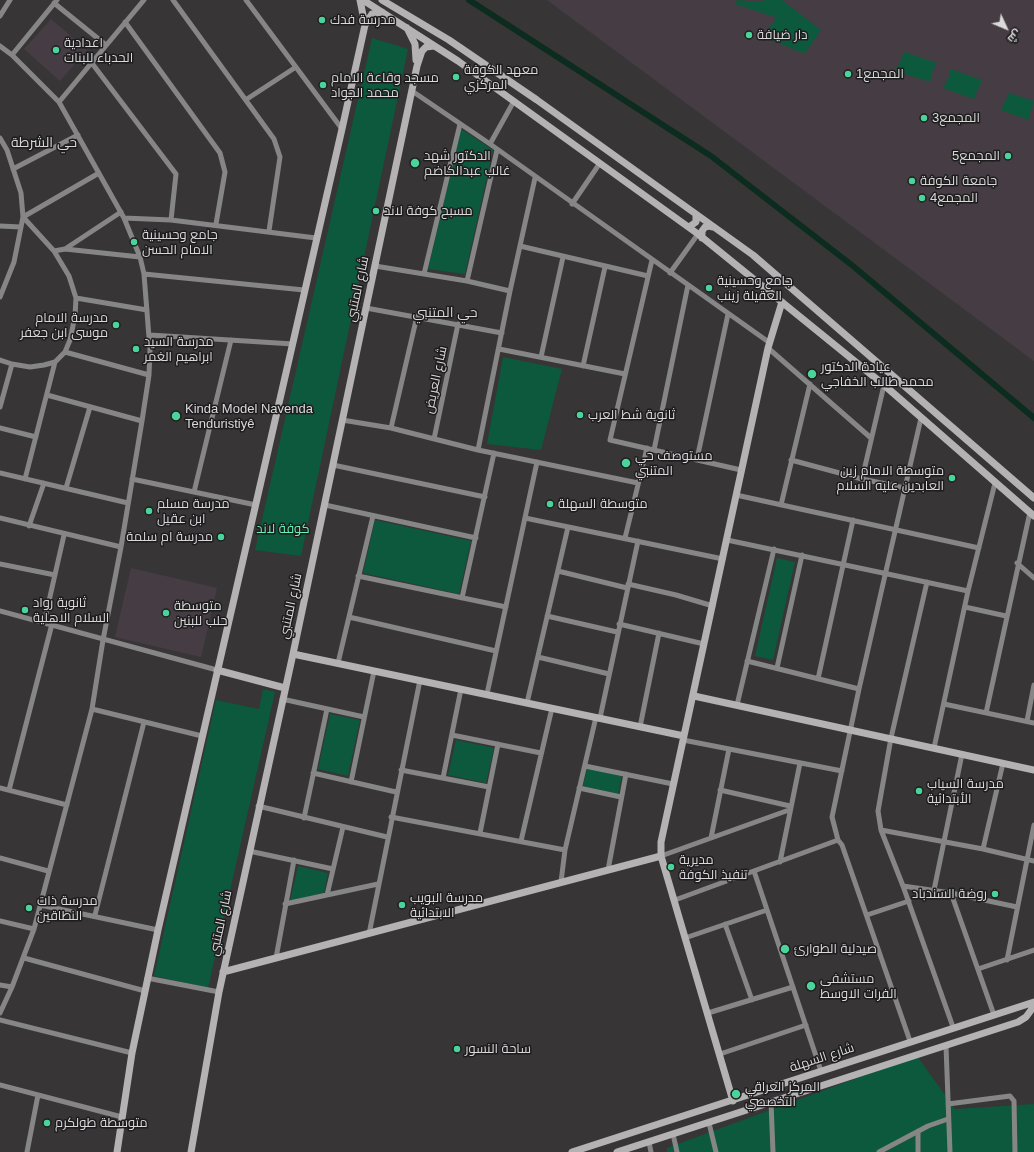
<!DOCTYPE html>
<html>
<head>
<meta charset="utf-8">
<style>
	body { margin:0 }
	#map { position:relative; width:1034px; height:1152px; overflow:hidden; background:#383537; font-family:Arial,Cairo,sans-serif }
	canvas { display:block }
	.north { position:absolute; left:986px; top:8px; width:40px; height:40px; -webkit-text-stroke:3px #1e1d1e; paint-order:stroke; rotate:134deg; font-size:11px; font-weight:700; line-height:16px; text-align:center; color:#dbd9db }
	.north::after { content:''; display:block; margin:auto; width:14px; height:18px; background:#dbd9db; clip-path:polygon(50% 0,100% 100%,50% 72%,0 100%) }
</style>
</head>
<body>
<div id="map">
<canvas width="1034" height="1152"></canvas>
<div class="north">ش</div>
</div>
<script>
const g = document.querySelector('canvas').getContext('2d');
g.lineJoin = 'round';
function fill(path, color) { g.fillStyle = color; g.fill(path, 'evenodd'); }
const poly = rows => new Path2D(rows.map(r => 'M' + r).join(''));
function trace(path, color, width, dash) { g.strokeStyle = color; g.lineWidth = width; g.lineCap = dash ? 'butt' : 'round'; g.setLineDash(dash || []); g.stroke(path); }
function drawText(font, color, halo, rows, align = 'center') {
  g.font = font + ' Arial,Cairo,sans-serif'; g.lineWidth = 3; g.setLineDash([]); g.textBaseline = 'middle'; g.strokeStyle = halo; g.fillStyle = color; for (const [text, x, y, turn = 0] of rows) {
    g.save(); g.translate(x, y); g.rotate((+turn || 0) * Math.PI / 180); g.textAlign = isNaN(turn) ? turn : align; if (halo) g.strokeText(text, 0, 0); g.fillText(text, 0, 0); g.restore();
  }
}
fill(poly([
	[547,0,1034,0,1034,361],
	[51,19,87,50,60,81,24,49],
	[131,568,217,588,201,657,115,637]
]), '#453d43');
fill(poly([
	[737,0,759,2,765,0,782,0,821,30,806,52,803,53,766,38,766,32,775,20,774,14,771,16,735,4],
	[372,38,408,49,301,556,255,550],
	[904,52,937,63,933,70,930,82,896,71],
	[950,69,982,80,974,99,943,88,949,77],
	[1009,93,1034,101,1028,120,1001,110],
	[461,129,493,150,465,274,428,269],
	[503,357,562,369,541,450,487,444],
	[375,520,471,541,459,594,363,573],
	[777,558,795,562,773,660,755,656],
	[263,689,275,692,208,988,154,976,216,700,259,709],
	[330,714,360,720,348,776,318,769],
	[456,740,494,748,486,783,448,775],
	[587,768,622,776,618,794,583,786],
	[298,866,328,873,324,893,290,901],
	[917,1056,955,1109,1034,1104,1034,1152,667,1152,667,1148]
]), '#0c593d');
trace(poly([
	[469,0,711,156,853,266,1034,418]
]), '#0c2c1f', 6);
trace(poly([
	[173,0,274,139,280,157,269,231],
	[246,0,342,129],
	[54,3,106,45],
	[0,16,10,0],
	[125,22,220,153,225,172,216,224],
	[0,46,12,55,59,102,124,218,140,257,144,274,150,350,149,375,142,421,121,547,103,640,92,709,34,929,12,987,0,1013],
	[12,55,57,0],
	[91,62,176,174,171,220],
	[412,91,490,144,770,343],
	[247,99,296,67],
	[59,102,144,0],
	[0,138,7,150,21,193,23,217,14,262,0,297],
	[490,144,514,101],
	[13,169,78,135],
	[572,204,600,163],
	[124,218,171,220,316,238],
	[0,226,21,227],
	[520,246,648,276],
	[65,249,140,257],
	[54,251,65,249,121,212],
	[652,260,610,440,741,470],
	[375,266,467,281,510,291],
	[670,273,698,234],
	[144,274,304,290],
	[424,274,460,124],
	[467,281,497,150],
	[76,298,147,310],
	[366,308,502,333],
	[150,335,293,344],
	[768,348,871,438],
	[499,349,625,374],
	[65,352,149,375],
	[541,357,563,257],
	[0,360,12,364,30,367,44,365,55,362,65,352,70,340,75,316,76,298,69,276,54,251,23,217,99,173],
	[583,366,605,267],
	[47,395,142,421],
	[0,407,12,364],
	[342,420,391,428,478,450,638,483],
	[0,428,36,437],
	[391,428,417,316],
	[434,439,458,324],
	[478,450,510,291,535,178],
	[654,450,688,285],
	[697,459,728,314],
	[791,460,862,479,905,488],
	[333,465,485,497],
	[0,473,128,503],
	[25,479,55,362],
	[132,479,256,505],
	[862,479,884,385],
	[66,488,90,407],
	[194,492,231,340],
	[736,495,979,548],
	[325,505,476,538],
	[781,505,810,384],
	[0,518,121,547],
	[525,518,723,559],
	[29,526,44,483],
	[625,538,647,448],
	[727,540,968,591],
	[1017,563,1034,578],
	[0,564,55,575],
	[558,571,627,588],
	[358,576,506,607],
	[927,582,891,738,878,811,881,830,903,886,953,1027],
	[628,584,676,595,713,606],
	[462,598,494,453],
	[965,607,1006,616],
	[0,611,217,670],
	[547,616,617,632],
	[349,617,496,651],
	[44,623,64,535],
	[619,624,704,644],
	[538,657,609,674],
	[747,661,859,689],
	[338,663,373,516],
	[777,668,802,555],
	[818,679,853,520],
	[487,694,537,462],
	[282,699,364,717],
	[527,703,568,527],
	[944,704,1034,723],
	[737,705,774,549],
	[92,709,202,736],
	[986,713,1030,512],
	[600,718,638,541],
	[1027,721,1034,685],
	[640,727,659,633],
	[452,735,541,753],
	[683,740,842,771],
	[934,748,968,591,995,483],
	[585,766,673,784],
	[401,770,489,787],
	[313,773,396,792],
	[443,778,461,689],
	[351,782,374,671],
	[0,788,67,805],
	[579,788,621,797],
	[9,790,52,624],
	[720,790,790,806],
	[258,806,387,837],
	[391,817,565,850],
	[304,818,327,709],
	[881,830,983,849,1034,861],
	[480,833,498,744],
	[711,838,729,749],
	[521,841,552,708],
	[983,849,1003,763],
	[249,851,333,869],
	[661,856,789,810],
	[0,858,48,871],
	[780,862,800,763],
	[608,870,626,774],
	[754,871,821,1071],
	[561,882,565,850,596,717],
	[903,886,951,893,1017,907],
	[934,890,962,754],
	[951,893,994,1015],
	[327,895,343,827],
	[675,900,838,840],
	[285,904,378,884],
	[40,905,158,930],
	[95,915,144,722],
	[867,915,909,901],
	[0,921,34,929],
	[725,924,752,1000],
	[369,934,420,680],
	[685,938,767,910],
	[24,958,145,991],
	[276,958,294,860],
	[1007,960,1034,825],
	[978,969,1034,950],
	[147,978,219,992],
	[0,985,12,987],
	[708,1013,793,987],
	[0,1020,132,1053],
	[910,1041,842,845,838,840,832,817,859,689,921,418],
	[946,1046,950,1152],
	[720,1054,806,1025],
	[0,1085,122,1117],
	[771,1102,773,1152],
	[948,1104,1010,1096,1014,1101,1015,1152],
	[709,1123,716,1152],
	[918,1131,918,1152],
	[673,1134,677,1152],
	[649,1142,651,1152],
	[27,1152,38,1095],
	[879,1152,928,1126,948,1119]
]), '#878687', 5);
trace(poly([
	[363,0,458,61,698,234,884,385,1034,516],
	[382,0,449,40,537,100,753,255,1034,498],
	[365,25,372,14,382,12],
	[407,28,415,44,416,60],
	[689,227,696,222,696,215],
	[702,238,702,231,705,227,709,226,713,227],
	[293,654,684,736],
	[217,670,285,688],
	[694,696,1034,770],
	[223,972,661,856],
	[733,1101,661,856,661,842,768,348,782,302],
	[117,1152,132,1053,158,930,342,129,365,25,360,0],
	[191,1152,219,992,293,654,417,66,422,51,426,47,434,46],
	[572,1152,1034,1002],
	[617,1152,1018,1022,1026,1017,1034,1006]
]), '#b5b2b4', 7);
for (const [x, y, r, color] of [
	[322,20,4,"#4ad49c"],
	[749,35,4,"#4ad49c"],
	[56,50,4,"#4ad49c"],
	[848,74,4,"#4ad49c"],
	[456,77,4,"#4ad49c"],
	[323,85,4,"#4ad49c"],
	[924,118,4,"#4ad49c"],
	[1008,156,4,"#4ad49c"],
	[415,163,5,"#4ad49c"],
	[912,181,4,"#4ad49c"],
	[922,198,4,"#4ad49c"],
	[376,211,4,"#4ad49c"],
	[134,242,4,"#4ad49c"],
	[709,288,4,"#4ad49c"],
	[116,325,4,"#4ad49c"],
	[136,349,4,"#4ad49c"],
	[812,374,5,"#4ad49c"],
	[580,415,4,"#4ad49c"],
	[176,416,5,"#4ad49c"],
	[626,463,5,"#4ad49c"],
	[952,478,4,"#4ad49c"],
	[550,504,4,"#4ad49c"],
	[149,511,4,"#4ad49c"],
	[221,537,4,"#4ad49c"],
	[25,610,4,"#4ad49c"],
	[166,613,4,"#4ad49c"],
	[919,791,4,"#4ad49c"],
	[671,867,4,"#4ad49c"],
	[995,894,4,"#4ad49c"],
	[402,905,4,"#4ad49c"],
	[29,908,4,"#4ad49c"],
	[785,949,5,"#4ad49c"],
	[811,986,5,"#4ad49c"],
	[457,1049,4,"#4ad49c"],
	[736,1094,5,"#4ad49c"],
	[47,1123,4,"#4ad49c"]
]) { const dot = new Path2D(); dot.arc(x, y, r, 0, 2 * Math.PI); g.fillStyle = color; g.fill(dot); trace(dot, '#1e1d1e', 1.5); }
drawText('13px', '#dbd9db', '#1e1d1e', [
	["مدرسة فدك",330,20],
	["دار ضيافة",757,35],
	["اعدادية",64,43],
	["الحدباء للبنات",64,58],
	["معهد الكوفة",464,70],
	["المركزي",464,85],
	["المجمع1",856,74],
	["مسجد وقاعة الامام",331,78],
	["محمد الجواد",331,93],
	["المجمع3",932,118],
	["الدكتور شهد",424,156],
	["غالب عبدالكاضم",424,171],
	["المجمع5",1000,156,"right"],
	["جامعة الكوفة",920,181],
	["المجمع4",930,198],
	["مسبح كوفة لاند",384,211],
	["جامع وحسينية",142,235],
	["الامام الحسن",142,250],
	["جامع وحسينية",717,281],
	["العقيلة زينب",717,296],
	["مدرسة الامام",108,318,"right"],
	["موسى ابن جعفر",108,333,"right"],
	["مدرسة السيد",144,342],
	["ابراهيم الغمر",144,357],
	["عيادة الدكتور",821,367],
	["محمد طالب الخفاجي",821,382],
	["Kinda Model Navenda",185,409],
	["Tenduristiyê",185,424],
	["ثانوية شط العرب",588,415],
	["مستوصف حي",635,456],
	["المتنبي",635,471],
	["متوسطة الامام زين",944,471,"right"],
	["العابدين عليه السلام",944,486,"right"],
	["مدرسة مسلم",157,504],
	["ابن عقيل",157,519],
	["متوسطة السهلة",558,504],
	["مدرسة ام سلمة",213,537,"right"],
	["ثانوية رواد",33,603],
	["السلام الاهلية",33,618],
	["متوسطة",174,606],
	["حلب للبنين",174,621],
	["مدرسة السياب",927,784],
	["الأبتدائية",927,799],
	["مديرية",679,860],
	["تنفيذ الكوفة",679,875],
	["روضة السندباد",987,894,"right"],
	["مدرسة البويب",410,898],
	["الابتدائية",410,913],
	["مدرسة ذات",37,901],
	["النطاقين",37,916],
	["صيدلية الطوارئ",794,949],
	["مستشفى",820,979],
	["الفرات الاوسط",820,994],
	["ساحة النسور",465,1049],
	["المركز العراقي",745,1087],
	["التخصصي",745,1102],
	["متوسطة طولكرم",55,1123]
], 'left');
drawText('13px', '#dbd9db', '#1e1d1e', [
	["شارع المتنبي",358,289,-78],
	["شارع العريض",436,380,-78],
	["شارع المتنبي",291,606,-78],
	["شارع المتنبي",221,923,-78],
	["شارع السهلة",822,1058,-18]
]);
drawText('13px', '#6aefb6', '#1e1d1e', [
	["كوفة لاند",283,529]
]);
drawText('14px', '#d9d6d8', '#1e1d1e', [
	["حي الشرطة",44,143],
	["حي المتنبي",445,313]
]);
</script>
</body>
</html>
